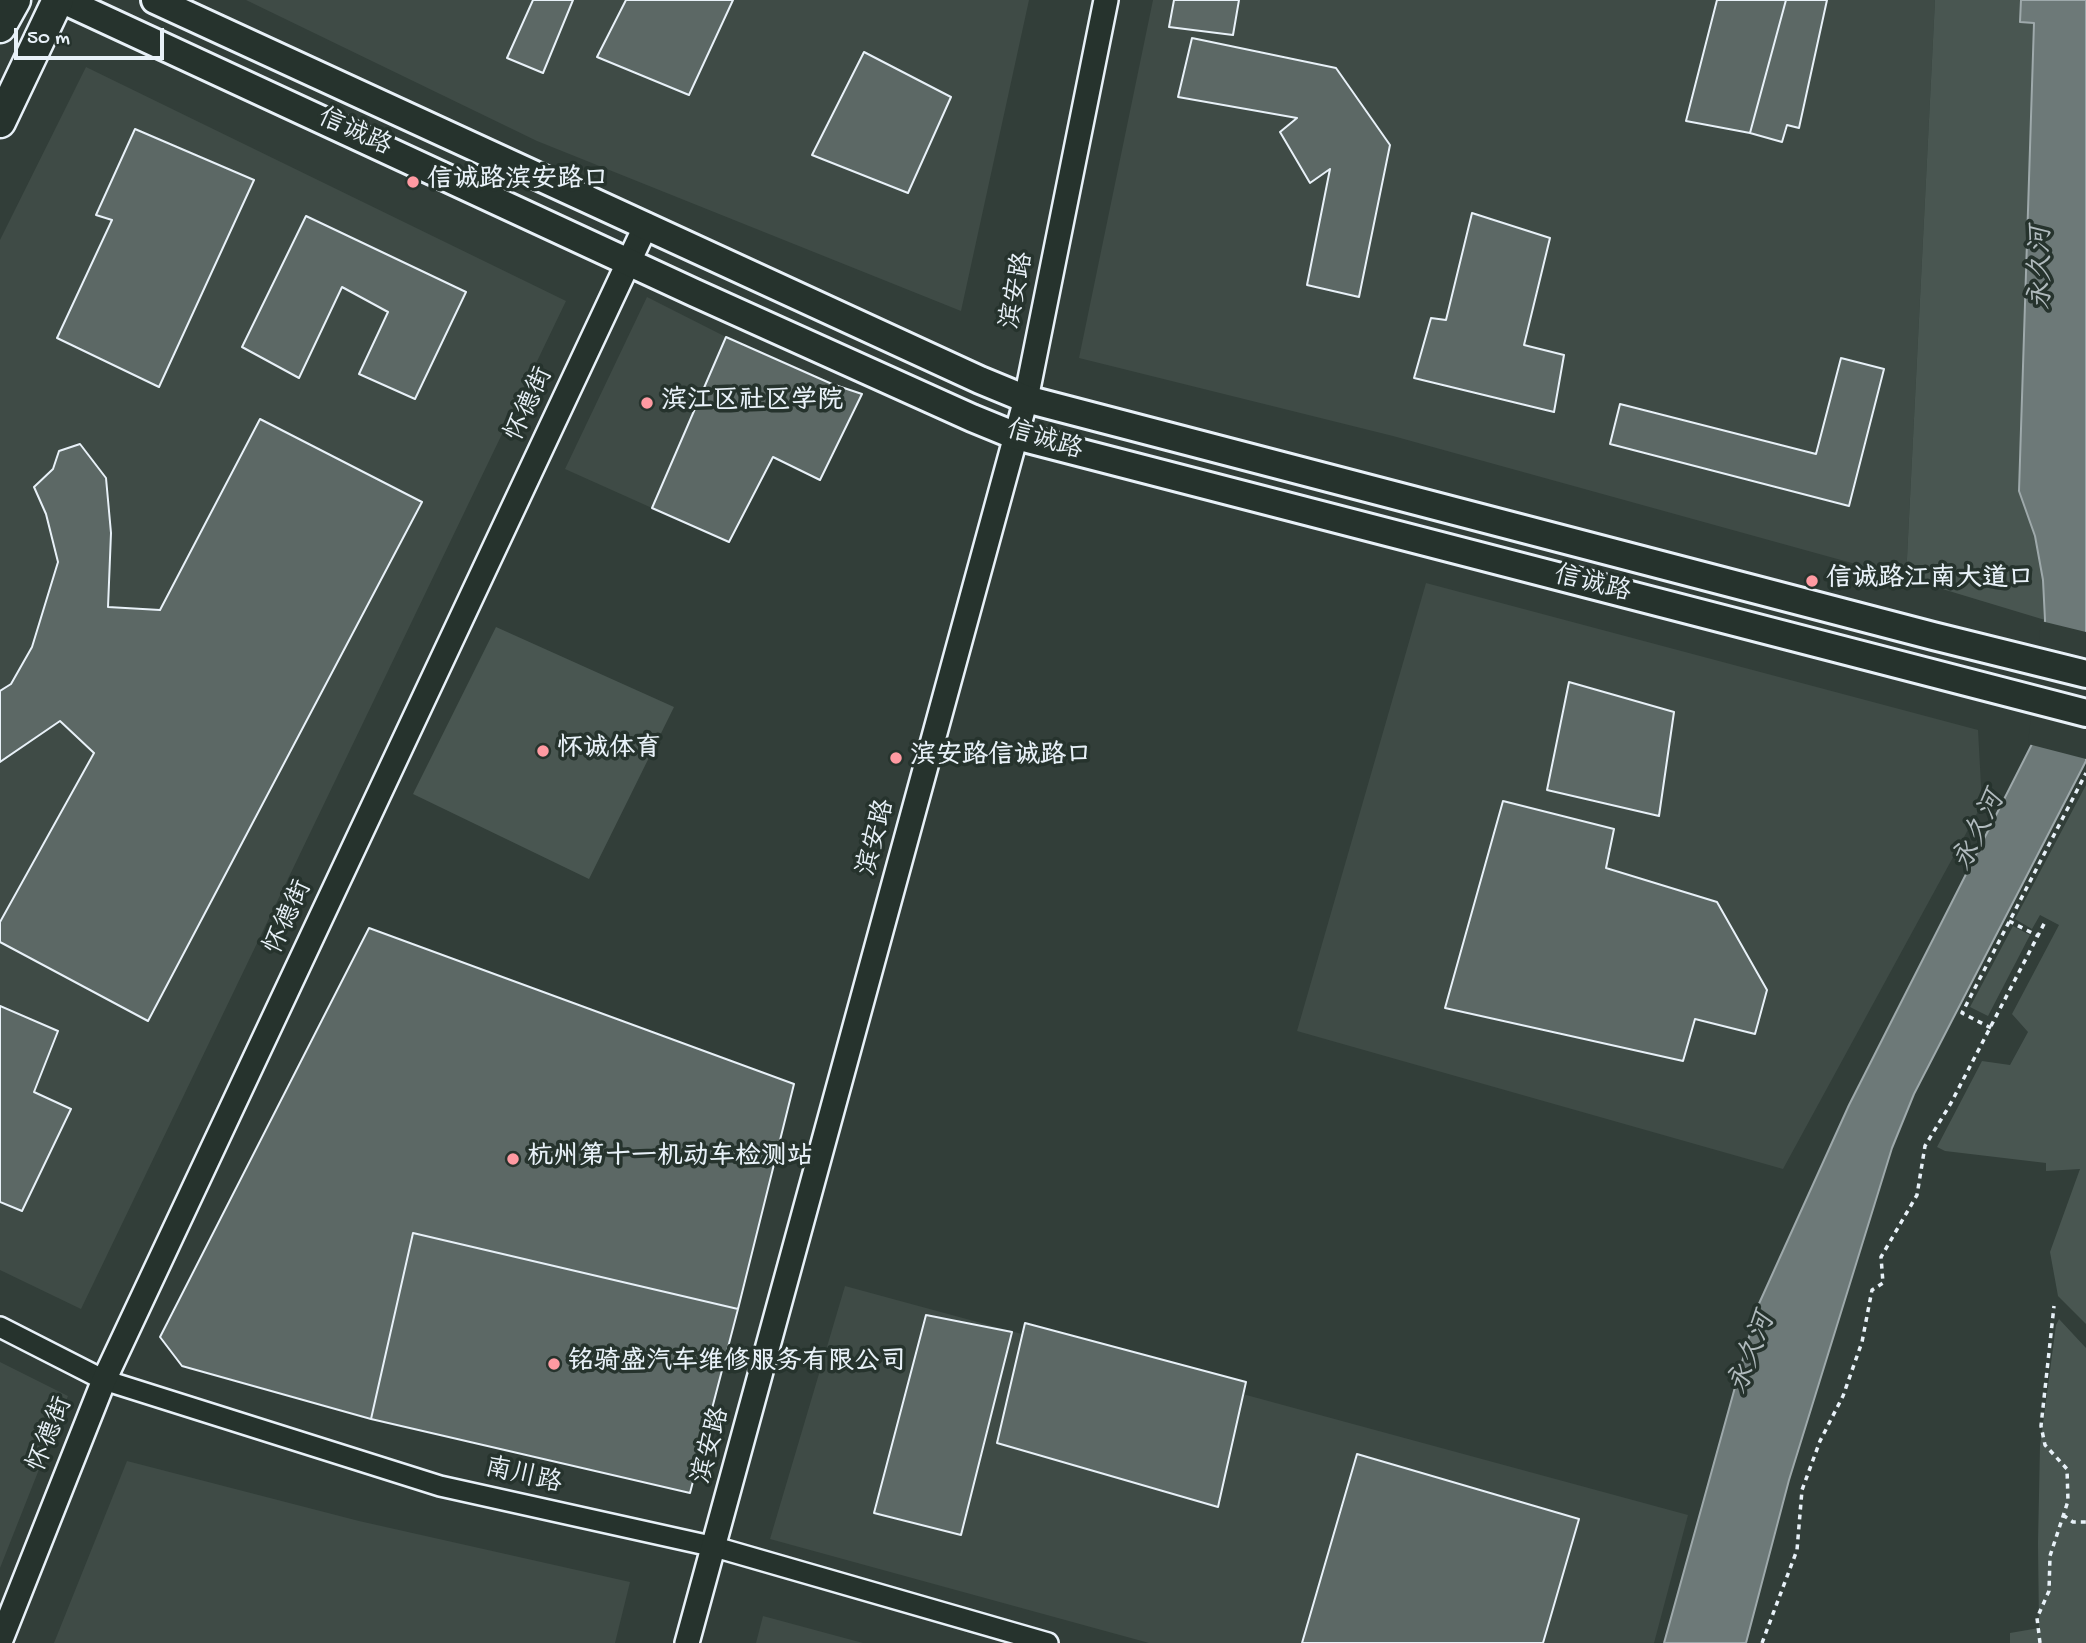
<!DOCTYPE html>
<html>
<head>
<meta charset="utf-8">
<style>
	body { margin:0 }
	#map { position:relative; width:2086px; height:1643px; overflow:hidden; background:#323e39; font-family:"Gochi Hand",sans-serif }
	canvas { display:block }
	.scale { position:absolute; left:14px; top:28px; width:150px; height:32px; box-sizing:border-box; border:4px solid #e8f1f8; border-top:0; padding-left:9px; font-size:21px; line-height:24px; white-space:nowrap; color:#e8f1f8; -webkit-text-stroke:5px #26332d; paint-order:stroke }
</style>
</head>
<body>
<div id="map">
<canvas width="2086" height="1643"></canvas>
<div class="scale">50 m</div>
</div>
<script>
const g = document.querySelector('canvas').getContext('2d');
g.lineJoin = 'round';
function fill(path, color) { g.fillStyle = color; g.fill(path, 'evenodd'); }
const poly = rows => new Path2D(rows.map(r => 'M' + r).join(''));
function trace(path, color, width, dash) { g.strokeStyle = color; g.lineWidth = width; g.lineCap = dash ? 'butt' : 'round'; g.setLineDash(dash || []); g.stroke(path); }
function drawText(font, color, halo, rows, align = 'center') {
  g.font = font + ' "Gochi Hand","LXGW WenKai TC",sans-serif'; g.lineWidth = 7; g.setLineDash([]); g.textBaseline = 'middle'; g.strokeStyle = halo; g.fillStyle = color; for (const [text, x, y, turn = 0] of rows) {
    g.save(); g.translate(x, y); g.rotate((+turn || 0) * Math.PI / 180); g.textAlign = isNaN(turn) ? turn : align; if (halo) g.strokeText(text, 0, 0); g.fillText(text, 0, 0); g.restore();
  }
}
fill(poly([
	[246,0,1029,0,961,311,537,141],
	[1153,0,1935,0,1906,578,1393,436,1079,358],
	[86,67,566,301,81,1309,0,1270,0,240],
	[647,297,726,337,652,508,565,469],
	[1426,583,1978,730,1982,804,1783,1169,1297,1031],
	[845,1286,1688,1515,1654,1643,1149,1643,770,1539],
	[0,1362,68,1396,0,1568],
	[127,1461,359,1521,630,1582,615,1643,54,1643],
	[763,1616,863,1643,756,1643]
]), '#3f4b46');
fill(poly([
	[1935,0,2021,0,2021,22,2034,22,2019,491,2035,536,2043,580,2045,620,1906,578],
	[496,627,674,707,589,879,413,794],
	[2086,785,2086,1324,2058,1296,2050,1252,2080,1169,2046,1171,2046,1163,1945,1151,1937,1147,1982,1061,2010,1065,2028,1032,2012,1014,2059,925,2040,915,2032,929,2015,919],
	[2013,926,2030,935,1988,1016,1970,1007],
	[2059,1319,2086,1348,2086,1643,2010,1643,2010,1633,2039,1628,2038,1543,2040,1446,2056,1325]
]), '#495651');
const water = poly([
	[2021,0,2086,0,2086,761,1914,1094,1892,1148,1789,1480,1746,1643,1664,1643,1757,1308,1849,1105,2032,744,2045,620,2043,580,2035,536,2019,491,2034,23,2020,22,2021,0]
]);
fill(water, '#6d7978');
trace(water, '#9ea9ab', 2);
fill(poly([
	[2041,621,2086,632,2086,759,2028,744]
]), '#323e39');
const building = poly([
	[533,0,573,0,543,73,507,58,533,0],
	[626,0,733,0,689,95,597,57,626,0],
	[1174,0,1239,0,1233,35,1169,27,1174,0],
	[1717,0,1786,0,1750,133,1686,121,1717,0],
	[1786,0,1827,0,1799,128,1787,125,1782,142,1750,133,1786,0],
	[1192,38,1336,68,1390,145,1359,297,1307,285,1330,169,1310,183,1280,132,1297,118,1178,97,1192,38],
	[864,52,951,97,908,193,812,155,864,52],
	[135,129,254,180,159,387,57,338,112,220,96,215,135,129],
	[1472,213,1550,238,1524,345,1564,355,1554,412,1414,378,1431,318,1446,320,1472,213],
	[306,216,466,292,415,399,359,374,388,312,342,287,299,378,242,347,306,216],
	[726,337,832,384,862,394,820,480,773,457,729,542,652,508,726,337],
	[1841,358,1884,369,1849,506,1610,444,1620,404,1816,454,1841,358],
	[260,419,422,502,148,1021,0,942,0,922,94,753,60,721,0,762,0,691,11,684,32,647,58,562,46,514,34,487,53,469,59,451,80,444,106,478,111,533,108,607,160,610,260,419],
	[1569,682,1674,712,1659,816,1547,790,1569,682],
	[1503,801,1614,829,1606,868,1717,902,1767,990,1755,1034,1695,1019,1683,1061,1445,1008,1503,801],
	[369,928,794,1084,738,1309,413,1233,371,1419,182,1366,160,1337,369,928],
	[0,1006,58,1031,34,1092,71,1109,22,1211,0,1202,0,1006],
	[413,1233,738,1309,690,1493,371,1419,413,1233],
	[926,1315,1012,1332,961,1535,874,1513,926,1315],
	[1025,1323,1246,1382,1218,1507,997,1443,1025,1323],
	[1357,1454,1579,1519,1543,1643,1302,1643,1357,1454]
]);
fill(building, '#5c6865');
trace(building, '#e8f1f8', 2);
const minor = poly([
	[0,1327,104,1380,440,1486,715,1547,1048,1643]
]);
const tertiary = poly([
	[0,1642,104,1380,646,225],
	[687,1643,1026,399,1106,0]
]);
const secondary = poly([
	[63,0,695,293,972,418,1016,436,2086,713],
	[155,0,980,380,1026,399,1933,636,2086,674]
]);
const primary = poly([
	[0,27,15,0],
	[0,122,58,0]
]);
trace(minor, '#e8f1f8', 24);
trace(tertiary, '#e8f1f8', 28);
trace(secondary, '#e8f1f8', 32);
trace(primary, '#e8f1f8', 35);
trace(poly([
	[2009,921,2038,936],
	[1991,1028,1962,1013,2086,773],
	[2063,1515,2073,1522,2086,1522],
	[1762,1643,1797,1550,1802,1490,1820,1441,1843,1396,1862,1342,1872,1290,1883,1283,1881,1257,1917,1195,1925,1146,1951,1103,2045,922],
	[2040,1643,2037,1618,2049,1591,2050,1556,2068,1501,2067,1469,2045,1445,2041,1426,2054,1306]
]), '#e8f1f8', 3.5, [5, 5]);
trace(minor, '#26332d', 19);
trace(tertiary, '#26332d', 23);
trace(secondary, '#26332d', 26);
trace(primary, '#26332d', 30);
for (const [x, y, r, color] of [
	[413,182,7,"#ff9aa2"],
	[647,403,7,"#ff9aa2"],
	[1812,581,7,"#ff9aa2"],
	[543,751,7,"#ff9aa2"],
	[896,758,7,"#ff9aa2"],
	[513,1159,7,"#ff9aa2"],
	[554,1364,7,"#ff9aa2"]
]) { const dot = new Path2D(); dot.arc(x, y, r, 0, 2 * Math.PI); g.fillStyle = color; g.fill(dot); trace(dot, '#26332d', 2.5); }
drawText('26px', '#e8f1f8', '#26332d', [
	["信诚路",354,134,25],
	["滨安路",1019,291,-79],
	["怀德街",531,405,-65],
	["信诚路",1044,442,17],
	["信诚路",1592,586,14],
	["滨安路",878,838,-75],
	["怀德街",290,918,-65],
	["怀德街",52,1435,-68],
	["滨安路",713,1446,-75],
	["南川路",523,1478,13]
]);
drawText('bold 26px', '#e8f1f8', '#26332d', [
	["信诚路滨安路口",427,182],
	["滨江区社区学院",661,403],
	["信诚路江南大道口",1826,581],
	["怀诚体育",557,751],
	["滨安路信诚路口",910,758],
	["杭州第十一机动车检测站",527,1159],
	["铭骑盛汽车维修服务有限公司",568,1364]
], 'left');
drawText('italic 28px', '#b1bbbe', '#26332d', [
	["永久河",2044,268,-90],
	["永久河",1981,832,-64],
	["永久河",1754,1354,-69]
]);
</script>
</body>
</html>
